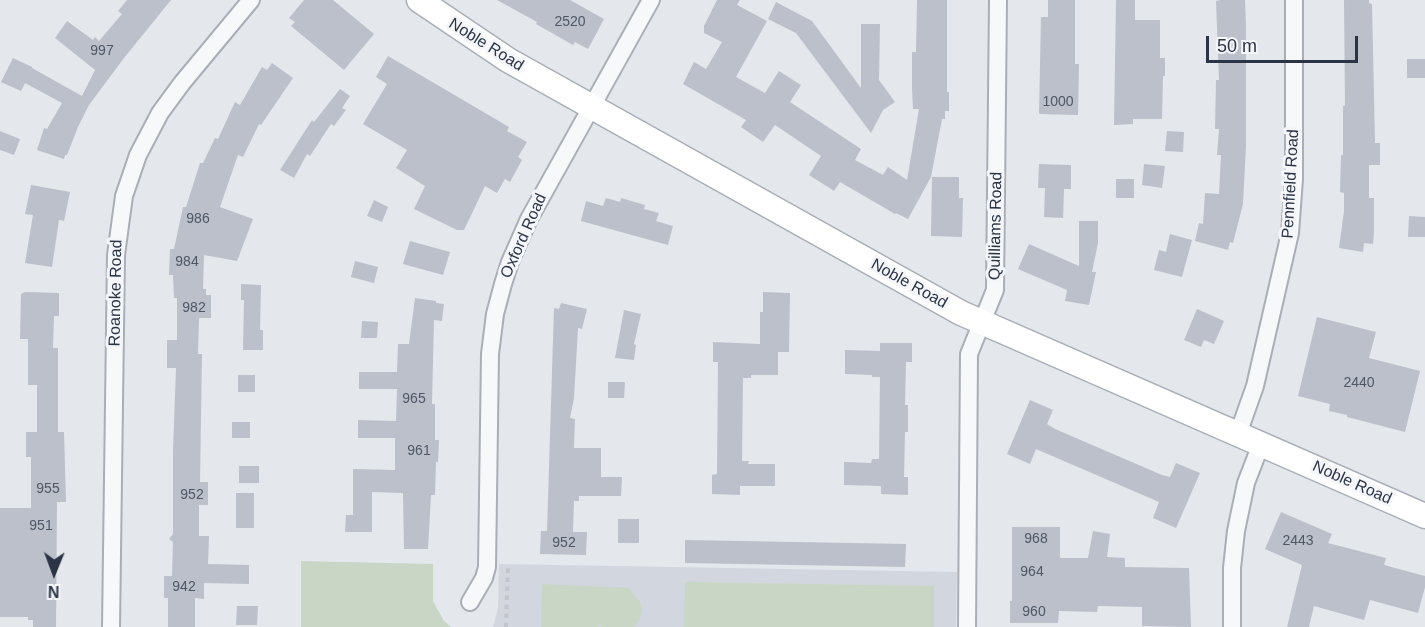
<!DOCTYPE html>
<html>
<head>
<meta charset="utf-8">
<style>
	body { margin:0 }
	#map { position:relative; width:1425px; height:627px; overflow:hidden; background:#e4e7ec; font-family:Helvetica,sans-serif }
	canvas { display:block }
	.north { position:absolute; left:24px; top:543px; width:60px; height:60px; -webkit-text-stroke:4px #f4f6f9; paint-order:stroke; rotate:181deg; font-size:16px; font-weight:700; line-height:24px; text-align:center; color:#2b3445 }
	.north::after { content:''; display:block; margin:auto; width:21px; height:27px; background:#2b3445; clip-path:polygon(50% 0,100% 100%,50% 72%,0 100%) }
	.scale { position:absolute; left:1206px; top:36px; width:152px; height:27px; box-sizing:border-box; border:3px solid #2b3445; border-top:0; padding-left:8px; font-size:18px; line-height:21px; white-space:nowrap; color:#2b3445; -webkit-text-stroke:4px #f4f6f9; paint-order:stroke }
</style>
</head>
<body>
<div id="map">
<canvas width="1425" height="627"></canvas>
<div class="north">N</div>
<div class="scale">50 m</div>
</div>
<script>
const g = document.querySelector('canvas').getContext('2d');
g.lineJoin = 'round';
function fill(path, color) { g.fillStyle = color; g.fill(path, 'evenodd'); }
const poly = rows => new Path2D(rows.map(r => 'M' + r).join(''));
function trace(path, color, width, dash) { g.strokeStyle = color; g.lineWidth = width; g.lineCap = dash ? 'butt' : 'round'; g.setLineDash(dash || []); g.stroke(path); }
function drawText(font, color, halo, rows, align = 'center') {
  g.font = font + ' Helvetica,sans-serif'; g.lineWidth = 6; g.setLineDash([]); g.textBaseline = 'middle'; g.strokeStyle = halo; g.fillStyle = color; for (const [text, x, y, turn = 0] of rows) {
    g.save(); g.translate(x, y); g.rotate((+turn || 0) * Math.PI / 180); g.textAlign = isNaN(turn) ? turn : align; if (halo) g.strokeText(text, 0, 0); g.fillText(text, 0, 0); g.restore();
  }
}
fill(poly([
	[499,564,957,572,956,627,493,627,498,608]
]), '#d2d6de');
fill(poly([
	[301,561,433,564,433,601,444,621,451,627,301,627],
	[685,582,934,586,934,627,684,627],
	[542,584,629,588,640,602,642,610,640,619,634,627,603,627,599,625,597,627,541,627]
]), '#c9d6c5');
fill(poly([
	[127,0,171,0,124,58,89,105,78,127,67,155,65,155,64,159,37,150,44,128,47,129,62,103,25,83,21,91,1,82,13,58,32,67,32,68,82,96,95,70,55,38,67,21,93,40,95,37,99,41,122,14,118,11],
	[304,0,333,0,374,34,344,70,291,26,295,22,289,18],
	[497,0,570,0,604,19,588,49,575,42,573,45,536,24,537,22],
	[717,0,740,0,737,5,767,21,736,77,765,93,779,71,801,85,790,102,861,149,855,160,883,175,888,167,907,180,919,109,913,109,912,89,912,52,916,52,917,0,947,0,947,92,949,92,949,111,945,111,945,119,942,119,931,177,908,219,896,213,895,214,840,182,834,191,809,175,821,156,775,125,763,142,741,127,746,120,683,84,694,62,706,69,722,42,704,33,704,26],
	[1048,0,1075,0,1075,64,1079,64,1078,115,1039,114,1041,17,1048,17],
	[1116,0,1135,0,1135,20,1160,20,1160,58,1165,58,1165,76,1163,76,1162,119,1133,119,1133,124,1114,125],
	[1221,0,1245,0,1246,26,1246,146,1243,204,1233,243,1230,242,1228,250,1195,241,1199,223,1203,224,1205,193,1219,194,1221,155,1217,155,1219,129,1215,129,1216,80,1219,80,1216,1],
	[1344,0,1369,0,1369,3,1372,4,1375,143,1380,143,1380,165,1369,165,1369,198,1374,198,1374,231,1373,244,1364,243,1363,252,1339,248,1344,211,1344,193,1340,192,1341,155,1343,155,1343,106,1345,106],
	[776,2,812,21,861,88,861,24,880,24,879,80,895,102,883,110,871,133,796,33,768,19],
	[388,56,509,127,507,131,527,142,518,157,522,160,510,182,505,179,497,193,485,186,464,230,457,230,414,209,425,186,396,168,407,150,363,124,387,84,376,77],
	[1407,59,1425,59,1425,78,1407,78],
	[272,63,293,78,261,125,259,124,243,157,238,155,220,207,253,219,237,261,204,255,203,289,206,289,206,295,211,295,211,318,199,318,198,354,202,354,200,482,208,482,208,505,199,505,199,536,209,536,208,564,249,565,249,584,204,583,204,599,195,598,195,627,168,627,168,598,164,598,164,576,172,576,173,542,169,539,173,534,173,451,176,368,167,368,167,340,177,340,177,298,174,298,173,275,169,275,170,249,174,249,183,207,186,207,200,163,203,163,215,138,218,139,235,102,240,105,262,67,267,70],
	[340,89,350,96,342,108,346,110,334,126,331,124,310,156,307,154,294,178,280,170,312,120,314,122],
	[0,131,20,139,14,155,0,150],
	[1167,131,1184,132,1183,152,1165,151],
	[1039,164,1071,165,1071,189,1064,189,1063,218,1044,217,1045,188,1038,188],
	[1144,164,1165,166,1162,188,1142,185],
	[932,177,959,177,959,198,963,198,962,237,931,236],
	[1116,179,1134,179,1134,198,1116,198],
	[31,185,70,192,64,221,59,220,52,267,25,263,33,215,25,214],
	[606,198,620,202,621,198,645,205,644,209,659,213,656,221,673,226,668,245,581,221,586,201,603,206],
	[374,200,388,207,382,222,367,216],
	[1409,216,1425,217,1425,237,1408,237],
	[1079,221,1098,221,1098,243,1092,272,1096,272,1089,305,1065,301,1067,290,1018,269,1029,244,1079,266],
	[1170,234,1192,240,1182,277,1154,270,1159,250,1166,252],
	[410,241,450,252,443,275,403,264],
	[355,261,378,267,374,283,351,277],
	[241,284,261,285,260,330,263,330,263,350,243,350,244,300,241,300],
	[25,292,59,293,59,316,54,316,53,348,58,348,58,432,64,432,66,502,57,502,56,627,33,627,33,620,28,620,28,617,0,617,0,508,31,508,31,457,26,457,26,432,37,432,37,385,28,385,28,339,20,339,21,294],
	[763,292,790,293,789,352,778,352,778,375,751,375,751,378,743,378,742,461,749,461,748,464,775,464,775,486,740,486,740,495,712,494,712,475,717,474,718,362,713,362,713,342,760,344,760,312,763,312],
	[415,298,436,301,436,303,444,304,442,321,434,320,432,404,435,404,435,440,439,440,438,462,436,462,435,495,431,495,428,549,404,549,403,493,372,492,372,532,345,532,346,515,353,515,353,469,395,470,395,438,358,438,358,420,396,421,397,389,359,389,359,372,397,372,398,344,409,344],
	[561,303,587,309,582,329,578,328,574,398,570,418,575,419,574,448,601,448,601,477,622,477,621,496,579,496,579,501,574,501,573,532,587,532,586,555,540,554,541,531,547,531,554,308,559,309],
	[1197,309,1224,321,1214,344,1204,340,1201,347,1184,340],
	[624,310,641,314,634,344,636,345,634,360,615,358],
	[1317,317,1376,332,1369,358,1420,371,1405,432,1347,417,1347,415,1329,411,1330,404,1298,396],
	[362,321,378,322,377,338,361,338],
	[880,343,912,343,912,362,906,362,905,405,908,405,908,432,905,432,904,477,908,477,908,495,881,494,881,486,844,485,844,462,871,463,872,459,879,459,880,377,872,377,872,375,845,374,845,350,880,351],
	[238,375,255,375,255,392,238,392],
	[608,382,625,382,624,398,608,398],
	[1030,400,1053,410,1047,424,1055,429,1162,475,1170,477,1176,463,1200,473,1176,528,1153,518,1159,502,1036,449,1030,464,1007,454],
	[232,422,250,422,250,438,232,438],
	[239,466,259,466,259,483,239,483],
	[236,493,254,493,254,528,236,528],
	[1281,512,1332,534,1328,543,1386,558,1384,565,1425,576,1425,587,1418,613,1370,600,1364,620,1314,606,1309,627,1287,627,1302,565,1265,549],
	[618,519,639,519,639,543,618,543],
	[1012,527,1060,527,1060,558,1088,558,1093,531,1110,534,1107,557,1125,558,1125,567,1189,568,1191,627,1142,626,1142,607,1098,606,1097,612,1059,611,1058,623,1010,623,1010,601,1012,601],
	[685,540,906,544,905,567,685,563],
	[237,606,258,606,257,625,236,625]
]), '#bbc0ca');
const minor = poly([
	[1238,434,1255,386,1290,233,1294,179,1294,0],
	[470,602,484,578,487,567,490,354,495,314,503,284,510,262,529,219,651,0],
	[111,627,116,255,124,196,138,155,160,113,182,83,251,0],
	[967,627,969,354,995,290,998,0],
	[1232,627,1232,568,1236,531,1246,483,1261,444]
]);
const secondary = poly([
	[419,0,508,60,961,313,1425,516]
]);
trace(minor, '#a9aeb7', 20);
trace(secondary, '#a9aeb7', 27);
trace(poly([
	[506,627,508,565]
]), '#c2c5cb', 4, [4.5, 4.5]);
trace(minor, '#f7f8fa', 16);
trace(secondary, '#fff', 24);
drawText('14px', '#4f5766', null, [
	["2520",570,22],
	["997",102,51],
	["1000",1058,102],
	["986",198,219],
	["984",187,262],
	["982",194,308],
	["2440",1359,383],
	["965",414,399],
	["961",419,451],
	["955",48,489],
	["952",192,495],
	["951",41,526],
	["968",1036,539],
	["2443",1298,541],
	["952",564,543],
	["964",1032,572],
	["942",184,587],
	["960",1034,612]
]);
drawText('16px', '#2b3445', '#f4f6f9', [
	["Noble Road",486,45,32],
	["Pennfield Road",1291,184,-87],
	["Quilliams Road",996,226,-89],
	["Oxford Road",524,236,-66],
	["Noble Road",909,284,29],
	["Roanoke Road",116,293,-89],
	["Noble Road",1352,483,24]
]);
</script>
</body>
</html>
